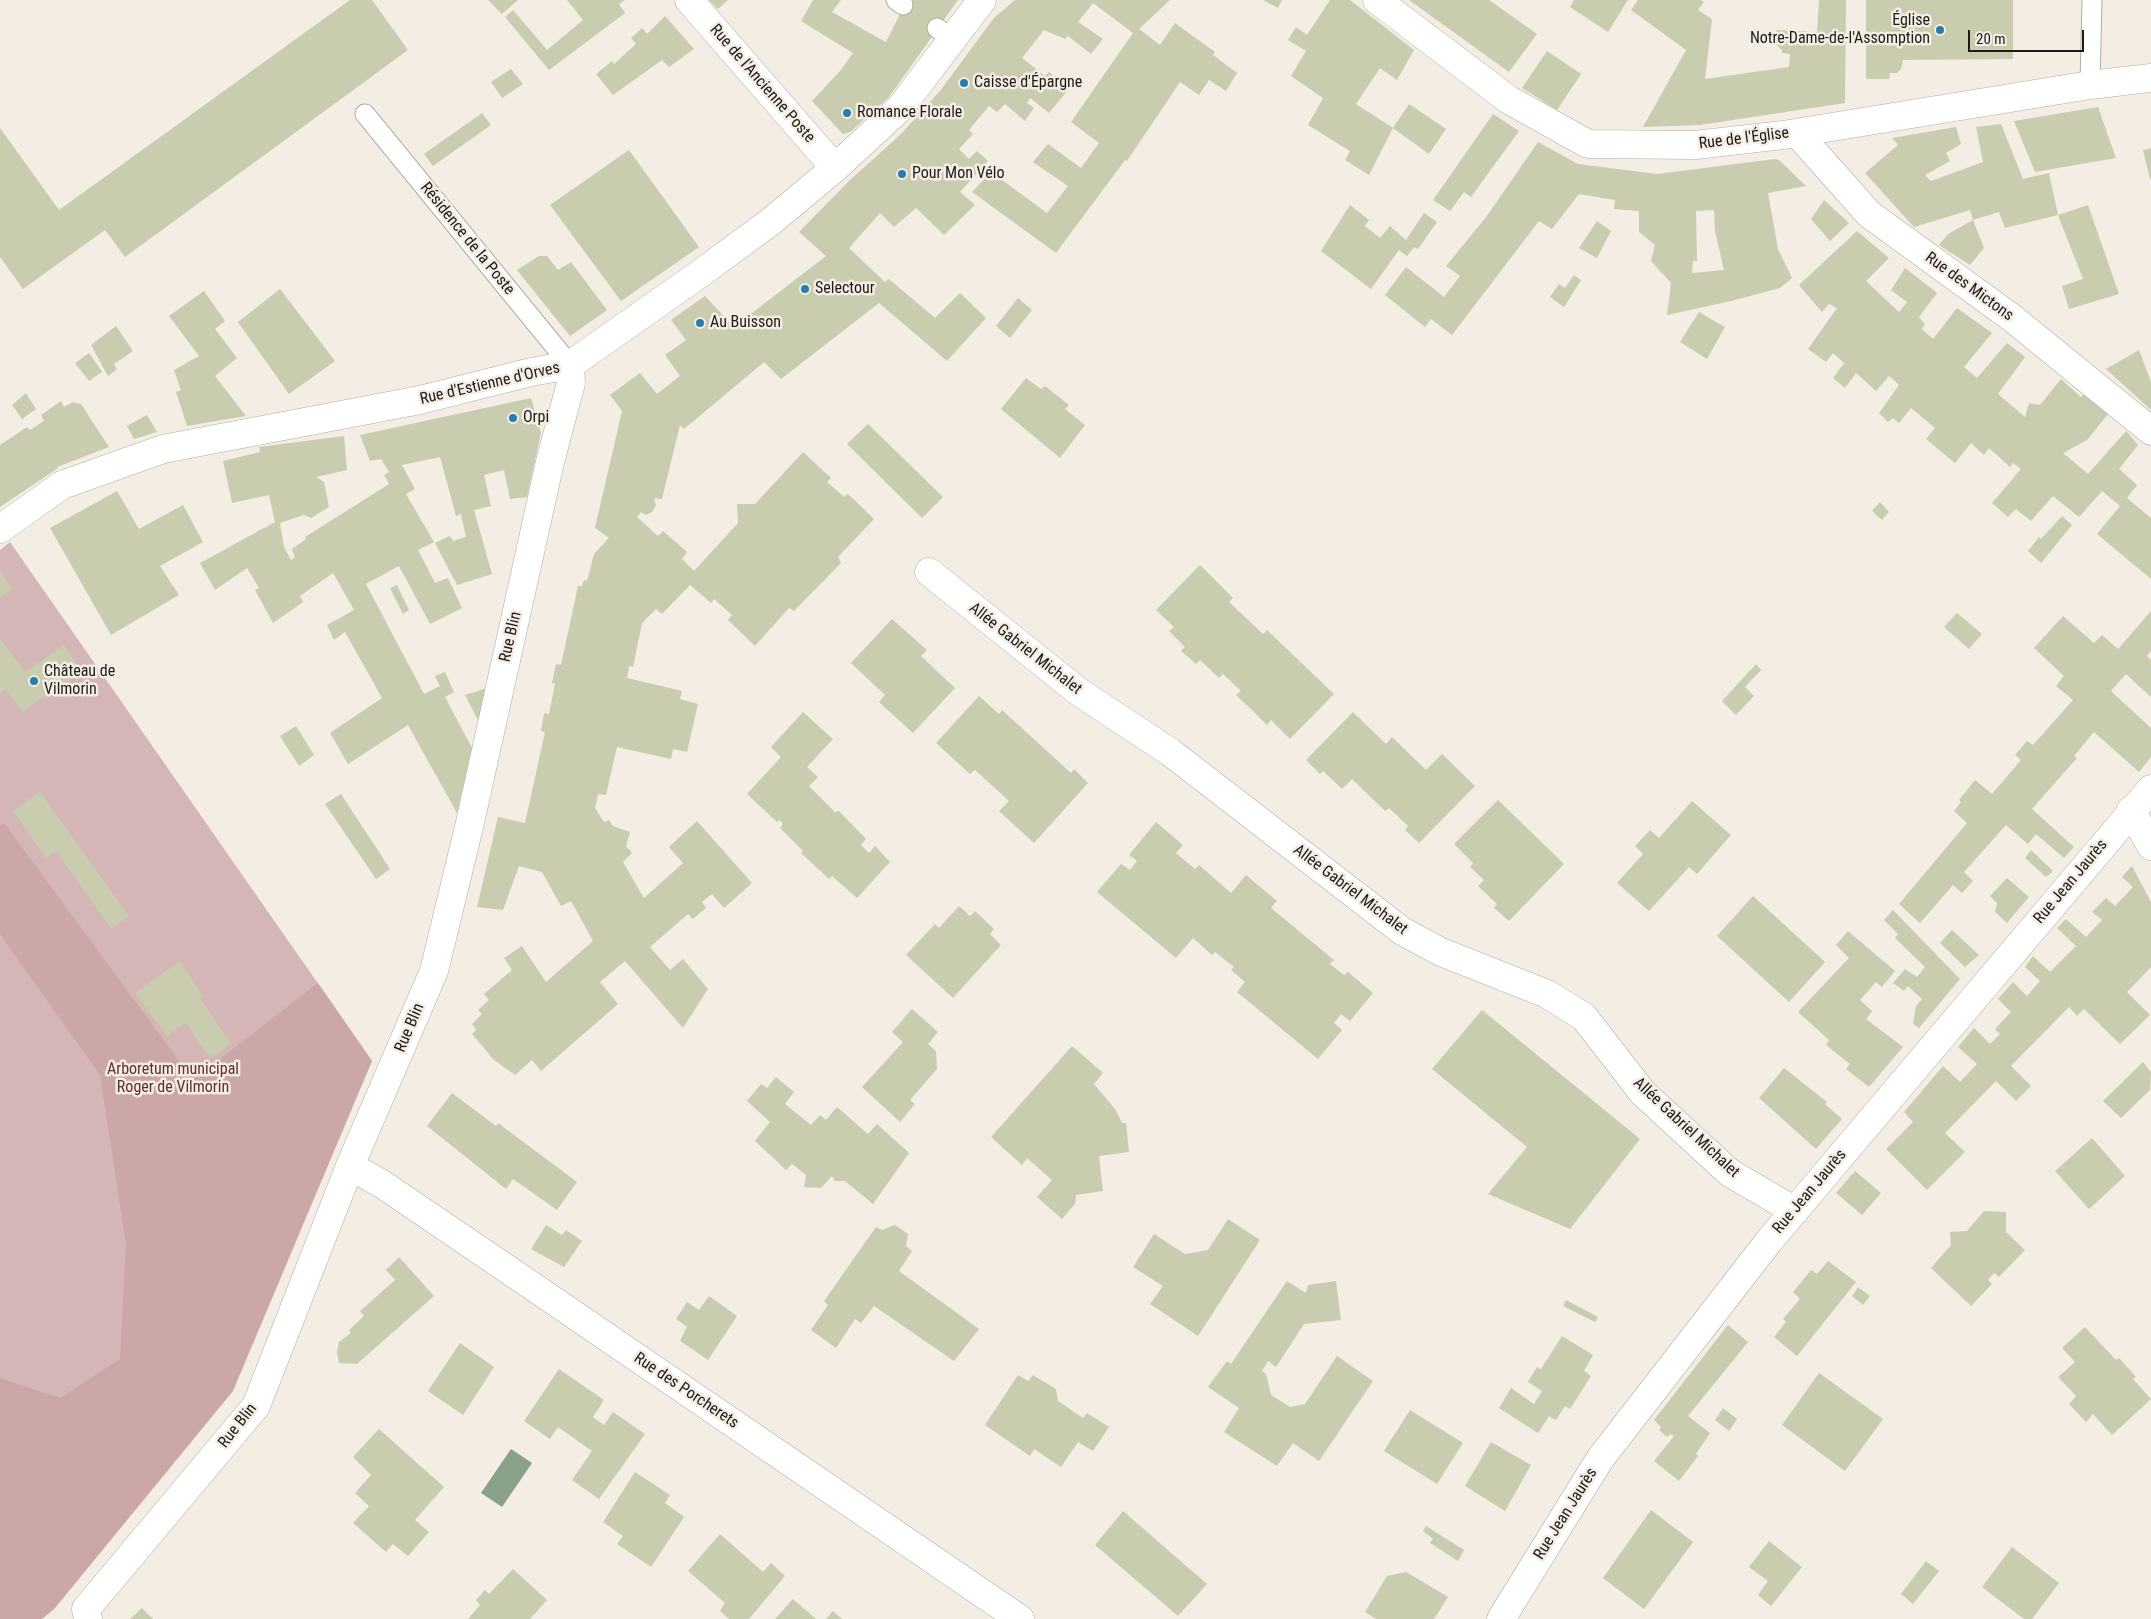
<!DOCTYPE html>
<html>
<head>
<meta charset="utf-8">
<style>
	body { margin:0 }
	#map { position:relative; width:2151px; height:1619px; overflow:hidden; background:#f3ede4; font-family:"Roboto Condensed",sans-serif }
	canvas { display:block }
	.scale { position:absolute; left:1968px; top:30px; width:116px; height:22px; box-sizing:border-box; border:2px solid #1d1b18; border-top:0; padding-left:6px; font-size:15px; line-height:18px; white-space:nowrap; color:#1d1b18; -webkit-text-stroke:4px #f3ede4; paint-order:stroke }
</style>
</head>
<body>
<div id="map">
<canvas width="2151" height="1619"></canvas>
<div class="scale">20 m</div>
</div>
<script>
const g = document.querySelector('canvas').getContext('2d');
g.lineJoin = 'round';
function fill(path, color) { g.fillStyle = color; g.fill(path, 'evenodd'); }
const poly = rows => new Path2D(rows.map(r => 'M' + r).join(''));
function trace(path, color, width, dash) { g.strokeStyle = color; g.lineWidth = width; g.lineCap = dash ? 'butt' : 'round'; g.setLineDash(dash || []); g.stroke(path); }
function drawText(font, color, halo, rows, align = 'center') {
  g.font = font + ' "Roboto Condensed",sans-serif'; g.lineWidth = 5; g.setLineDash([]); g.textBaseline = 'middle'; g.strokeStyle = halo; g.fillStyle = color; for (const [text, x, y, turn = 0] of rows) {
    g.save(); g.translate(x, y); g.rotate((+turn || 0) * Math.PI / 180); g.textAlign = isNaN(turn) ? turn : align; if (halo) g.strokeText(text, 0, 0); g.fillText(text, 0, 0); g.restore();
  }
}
fill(poly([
	[10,542,372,1061,319,1180,55,1608,42,1619,0,1619,0,550]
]), '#d4b6b6');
fill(poly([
	[4,823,193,1080,318,983,372,1061,233,1391,55,1608,42,1619,0,1619,0,1378,60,1398,120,1359,126,1244,100,1075,0,934,0,826]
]), '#cba7a7');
fill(poly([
	[511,1449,532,1463,502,1507,481,1493]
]), '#89a089');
fill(poly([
	[350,0,372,0,408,50,125,257,105,230,23,289,0,257,0,128,59,210],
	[488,0,518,0,502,14],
	[567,0,625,0,619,4,625,13,549,70,505,17,513,10,547,50,583,20],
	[709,0,728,0,718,9],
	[813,0,841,0,832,12,886,42,907,0,958,0,889,97,850,132,843,134,812,101,841,70,853,53,801,21],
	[1015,0,1170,0,1139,29,1160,45,1175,23,1215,52,1213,55,1237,73,1226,91,1209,80,1199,95,1180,82,1127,161,1125,160,1056,253,972,192,991,172,1047,213,1068,186,1033,162,1048,144,1081,168,1099,143,1071,122,1133,33,1093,3,1078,22,1103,39,1091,54,1068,36,1065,39,1044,30,1022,58,1045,76,1049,72,1069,89,1049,113,1030,98,1027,103,1034,108,1025,121,1005,104,997,112,989,106,969,130,973,134,959,149,969,159,977,151,988,161,960,192,975,205,944,235,916,208,894,227,880,213,849,248,885,282,889,279,935,318,960,293,986,318,947,361,879,303,781,379,764,362,684,429,680,425,662,499,654,498,656,505,652,512,646,515,641,512,637,517,658,536,663,531,687,552,682,559,694,571,738,523,737,504,755,504,803,452,831,478,827,482,844,497,848,494,874,519,838,557,841,563,794,611,789,608,755,646,728,620,732,615,714,599,711,603,690,585,662,614,656,609,642,623,633,667,629,666,627,678,682,691,680,699,698,704,687,752,673,749,671,759,617,747,606,795,598,794,595,808,604,822,609,820,613,826,630,832,626,846,632,853,623,862,644,898,683,863,669,847,697,821,752,883,724,908,712,894,702,902,706,908,693,919,688,914,650,947,670,970,683,959,708,989,683,1028,625,961,600,982,618,1004,541,1071,532,1060,515,1075,494,1060,472,1034,476,1030,472,1024,482,1014,478,1010,489,1000,484,994,512,970,504,958,522,946,546,982,593,941,571,901,561,906,542,872,519,866,503,910,477,907,498,817,525,823,545,732,541,731,544,713,549,714,555,684,552,683,556,664,561,665,578,586,582,586,584,580,587,581,594,554,609,538,595,528,622,411,610,395,640,373,657,394,680,376,665,355,686,340,671,320,705,296,734,327,826,256,799,232,849,181,901,134,940,91,994,18],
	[1263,0,1282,0,1278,8],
	[1330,0,1350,0,1414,50,1397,80,1380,68,1356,104,1393,128,1369,175,1345,160,1350,151,1308,125,1323,98,1291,76,1306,51,1288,40,1296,27,1307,35],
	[1409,0,1489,0,1537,34,1509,72],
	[1574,0,1628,0,1608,32,1570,7],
	[1638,0,1700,0,1704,2,1698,10,1712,19,1705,79,1789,67,1790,54,1782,53,1782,50,1775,44,1776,30,1817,32,1819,0,1846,0,1845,103,1700,125,1643,127,1686,50,1631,10],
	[1866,0,2013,0,2013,59,1903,60,1901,69,1897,73,1890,73,1889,79,1866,79],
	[665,16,694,49,669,67,662,60,613,95,596,74,612,61,614,64,636,44,631,38,642,28,647,34],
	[1547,51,1581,74,1557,110,1522,88],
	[511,69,523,84,502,98,491,82],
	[1409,104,1446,129,1429,154,1393,128],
	[2098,107,2116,158,2035,172,2014,121],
	[482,113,491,125,433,166,424,154],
	[1493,114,1519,131,1471,197,1464,192,1450,211,1433,200],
	[2001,124,2023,179,2049,173,2058,215,2088,205,2119,294,2069,309,2062,286,2083,279,2058,215,2005,228,1999,212,1973,220,1984,248,1970,265,1939,245,1948,234,1973,220,1970,210,1914,227,1865,173,1898,145,1892,138,1956,127,1961,144,1946,153,1950,161,1925,175,1931,181,1983,162,1976,127],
	[1538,142,1578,164,1657,174,1775,159,1779,160,1806,186,1768,193,1778,249,1792,278,1780,288,1731,301,1667,315,1671,283,1651,261,1655,245,1639,232,1639,211,1614,209,1615,200,1579,194,1552,229,1539,221,1452,335,1431,319,1425,327,1385,295,1406,267,1444,297,1460,276,1446,266,1487,216],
	[1714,210,1715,231,1724,270,1692,273,1693,261,1697,261,1696,211],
	[2151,148,2151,179,2150,179,2143,150],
	[629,150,699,247,621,301,550,205],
	[1824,200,1849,223,1830,241,1811,219],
	[1350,205,1369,220,1365,226,1380,238,1390,226,1406,240,1424,213,1437,222,1418,249,1414,247,1407,256,1399,250,1371,289,1321,251],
	[1597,221,1611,231,1597,258,1579,248],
	[1857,231,1889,258,1866,281,1899,312,1907,302,1891,290,1905,268,1937,293,1919,317,1925,324,1922,329,1933,339,1957,308,1992,333,1964,367,1977,378,2007,343,2025,357,1998,394,2025,417,2029,403,2040,405,2061,379,2081,397,2086,393,2108,414,2087,440,2063,453,2088,474,2126,431,2138,445,2119,469,2137,485,2127,498,2151,518,2151,579,2097,534,2120,506,2102,491,2079,517,2053,496,2031,521,2016,509,2008,517,1992,503,2021,469,2013,463,2010,467,1989,448,1984,455,1971,443,1955,463,1926,439,1935,428,1911,408,1899,423,1893,418,1888,422,1879,413,1899,385,1889,376,1876,391,1856,373,1845,388,1833,378,1844,363,1833,353,1826,362,1808,349,1837,308,1829,304,1822,312,1799,285],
	[539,256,547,256,558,270,571,262,607,310,570,336,517,270],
	[1574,275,1581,280,1564,307,1550,297,1559,284,1565,288],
	[280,289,335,361,289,394,238,322],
	[204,291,225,321,215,329,237,358,215,376,246,416,187,426,176,392,181,390,174,370,199,356,169,316],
	[1018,298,1032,310,1010,338,996,326],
	[1699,312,1725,327,1707,359,1680,342],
	[116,326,133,351,114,364,117,369,108,376,91,345],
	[2139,350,2151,382,2151,410,2106,369],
	[89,353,102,372,89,381,75,363],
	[1026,378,1041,389,1045,386,1069,405,1065,409,1085,425,1060,458,1001,409],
	[26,393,36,409,22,419,12,405],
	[531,398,541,433,527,497,510,499,504,470,484,475,491,506,474,510,492,574,457,585,435,543,450,536,453,541,466,537,461,514,456,516,440,457,402,465,415,489,406,494,434,542,418,550,435,583,448,578,462,608,430,624,399,566,366,584,424,694,440,686,435,676,445,672,454,692,445,697,472,748,457,813,408,725,348,764,330,733,382,698,345,632,334,640,327,625,354,610,333,573,300,596,303,602,273,623,255,590,259,588,247,568,215,590,200,563,275,522,269,495,232,503,223,461,260,452,259,447,344,436,347,470,316,477,324,482,329,507,311,518,304,515,280,523,284,547,291,560,295,557,292,549,306,539,305,537,389,484,384,475,389,472,381,459,370,461,360,435],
	[61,401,64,407,73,402,81,404,109,447,57,467,58,468,0,507,0,445,27,427,30,430,44,421,41,415],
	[147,415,157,432,134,439,127,426],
	[868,424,943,497,922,518,847,444],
	[117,491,139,529,183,505,203,542,160,566,179,595,111,635,50,528],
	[1880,502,1889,512,1882,520,1872,511],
	[2062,516,2072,525,2041,563,2028,551,2039,537,2041,539],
	[1200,565,1233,598,1229,602,1263,634,1267,630,1334,694,1290,739,1271,720,1267,725,1253,711,1236,695,1241,691,1223,674,1219,678,1200,660,1196,664,1181,651,1185,647,1169,631,1174,627,1156,610],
	[0,570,12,589,0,598],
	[397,585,409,610,403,614,390,588],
	[2151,611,2151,651,2147,656,2151,660,2151,697,2126,674,2111,691,2151,728,2151,757,2139,772,2094,732,2074,756,2077,758,2032,809,2074,847,2064,858,2036,834,2028,844,2006,825,1964,872,1973,881,1962,893,1953,885,1920,923,1899,904,1967,823,1954,811,1961,802,1959,800,1975,780,1992,794,2021,760,2015,755,2027,741,2033,745,2073,700,2056,686,2064,676,2034,648,2063,616,2094,643,2102,635,2118,649],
	[1957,613,1982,634,1969,649,1944,627],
	[892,619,927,650,921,656,955,688,913,733,879,702,885,695,851,663],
	[0,638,25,672,64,645,82,672,22,712,6,689,0,694],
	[1756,664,1761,670,1745,687,1754,696,1736,715,1722,701],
	[487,688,479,722,465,695],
	[979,696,999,714,1002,710,1071,773,1074,769,1088,783,1034,843,999,811,1009,801,975,770,970,774,936,743],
	[803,712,833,739,807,767,818,777,809,786,835,812,839,811,866,839,861,845,869,853,875,846,890,862,857,898,832,876,829,879,801,853,803,851,780,828,783,824,780,820,777,822,747,794,781,757,771,747],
	[1353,712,1386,744,1392,737,1426,770,1442,754,1475,786,1419,843,1405,830,1408,826,1389,808,1385,811,1352,779,1342,789,1323,771,1320,774,1306,760],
	[296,726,314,755,299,766,280,736],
	[40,792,129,916,111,929,56,851,46,858,13,811],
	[341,794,390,869,376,879,325,804],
	[1498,800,1564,864,1509,921,1494,908,1497,904,1478,886,1484,880,1470,867,1473,863,1454,844],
	[1692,801,1731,835,1697,874,1689,867,1649,911,1617,883,1643,854,1635,846,1650,830,1659,838],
	[1156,822,1183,845,1176,853,1195,869,1199,865,1231,893,1246,875,1277,901,1271,908,1334,960,1330,964,1344,975,1348,972,1373,993,1350,1021,1341,1014,1334,1023,1342,1030,1318,1059,1237,992,1245,982,1231,970,1234,967,1215,952,1212,955,1193,938,1176,958,1097,892,1121,864,1130,870,1137,861,1129,855],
	[2031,850,2053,871,2046,877,2025,858],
	[2132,866,2151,902,2151,967,2127,992,2150,1015,2120,1044,2084,1009,2077,1016,2069,1007,2011,1066,2031,1086,2016,1101,1996,1081,1945,1133,1965,1152,1927,1190,1886,1149,1913,1122,1904,1112,1943,1066,1960,1082,1977,1064,1958,1047,1974,1028,1990,1044,2000,1034,1995,1029,2011,1012,1998,999,2013,982,2027,996,2040,981,2025,967,2033,956,2050,972,2076,946,2057,928,2066,919,2086,937,2102,920,2092,912,2106,898,2115,906,2133,887,2122,877],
	[2007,878,2029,897,2007,923,1995,912,1997,903,1990,896],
	[1753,896,1825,962,1789,1002,1717,936],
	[959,906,970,916,975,911,994,929,990,934,1001,945,953,998,906,955,935,924,939,928],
	[1893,910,1960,979,1919,1028,1913,1024,1916,1006,1922,999,1908,986,1904,991,1893,983,1905,969,1917,977,1925,967,1895,938,1898,934,1884,920],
	[1952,930,1979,955,1965,967,1940,943],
	[1848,931,1895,971,1882,987,1876,982,1860,1000,1872,1011,1866,1019,1903,1047,1869,1087,1846,1069,1850,1064,1826,1045,1829,1040,1798,1012,1849,958,1836,945],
	[180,961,203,996,200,998,231,1044,210,1058,185,1023,167,1036,135,993],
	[912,1009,938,1032,928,1044,936,1051,937,1069,910,1100,915,1104,900,1122,862,1087,903,1042,892,1032],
	[1482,1010,1640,1139,1570,1229,1488,1194,1527,1147,1432,1069],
	[1072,1046,1103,1073,1094,1084,1115,1109,1122,1123,1126,1123,1129,1152,1099,1156,1103,1191,1076,1195,1075,1204,1062,1219,1037,1197,1052,1180,1027,1158,1022,1165,991,1137],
	[2143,1062,2151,1072,2150,1090,2121,1118,2103,1101],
	[1784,1068,1827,1102,1825,1104,1842,1119,1816,1149,1759,1098],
	[776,1077,794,1092,785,1104,811,1125,820,1115,826,1120,837,1107,868,1134,877,1124,909,1153,873,1204,845,1181,835,1181,832,1176,821,1188,804,1187,806,1175,792,1164,786,1170,755,1141,770,1122,747,1101,761,1084,767,1088],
	[452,1093,496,1126,498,1123,577,1182,557,1210,513,1179,506,1189,427,1126],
	[2092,1138,2125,1176,2089,1209,2055,1171],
	[1855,1171,1881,1193,1862,1215,1836,1193],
	[1984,1211,2006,1212,2006,1232,2025,1250,1999,1277,1994,1273,1988,1280,1992,1284,1971,1306,1931,1268,1951,1245,1950,1232,1967,1231],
	[1228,1219,1260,1240,1198,1336,1150,1304,1163,1286,1133,1267,1154,1234,1185,1254,1208,1250],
	[546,1225,562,1235,566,1230,582,1241,564,1267,531,1249],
	[895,1225,908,1234,906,1246,912,1251,899,1271,979,1329,954,1361,874,1306,861,1323,855,1319,836,1348,811,1330,828,1305,824,1301,876,1227,882,1230],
	[399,1257,434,1296,357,1364,339,1363,337,1352,339,1342,351,1333,349,1330,364,1316,360,1311,395,1280,386,1270],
	[1828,1261,1856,1282,1797,1356,1774,1337,1786,1322,1783,1319,1800,1299,1793,1292,1811,1270,1817,1274],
	[1287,1281,1306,1293,1308,1285,1336,1281,1341,1320,1304,1324,1276,1367,1268,1361,1262,1371,1266,1374,1271,1395,1290,1407,1305,1404,1337,1356,1373,1381,1319,1461,1293,1443,1277,1466,1224,1432,1239,1408,1208,1387,1227,1361,1231,1364],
	[1858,1287,1870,1296,1863,1305,1852,1296],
	[709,1296,737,1316,708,1360,680,1341,687,1327,676,1319,687,1302,699,1310],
	[1566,1300,1598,1317,1595,1322,1563,1306],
	[1728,1325,1748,1342,1688,1416,1710,1433,1696,1454,1698,1456,1679,1481,1654,1461,1674,1436,1670,1434,1667,1437,1659,1430,1661,1427,1654,1420],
	[2085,1327,2116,1360,2119,1358,2136,1377,2133,1379,2151,1399,2112,1435,2093,1414,2086,1422,2069,1404,2076,1396,2058,1377,2075,1362,2062,1348],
	[1562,1336,1593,1355,1584,1371,1591,1376,1570,1409,1565,1406,1556,1420,1549,1416,1538,1433,1499,1408,1511,1388,1534,1404,1542,1391,1528,1382,1537,1367,1541,1369],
	[460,1343,494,1367,463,1415,428,1391],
	[559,1369,604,1400,593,1417,604,1425,613,1412,645,1434,599,1499,572,1480,592,1451,558,1427,550,1439,524,1421],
	[1819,1373,1883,1419,1845,1471,1782,1425],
	[1018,1375,1028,1381,1033,1375,1056,1389,1058,1401,1083,1418,1087,1413,1109,1427,1093,1451,1078,1442,1061,1467,1034,1449,1030,1456,985,1425],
	[1723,1408,1737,1419,1729,1431,1715,1420],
	[1410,1410,1463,1443,1437,1484,1384,1451],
	[379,1429,444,1487,415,1520,429,1532,408,1556,393,1544,386,1552,353,1523,369,1506,355,1493,371,1475,353,1457],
	[1491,1442,1531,1465,1505,1511,1465,1486],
	[635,1472,670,1495,665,1503,684,1517,651,1567,617,1544,623,1536,603,1522],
	[1651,1510,1693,1542,1644,1609,1603,1578],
	[1123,1511,1207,1584,1178,1616,1095,1545],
	[1426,1526,1464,1550,1458,1561,1430,1543,1433,1539,1423,1531],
	[720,1534,763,1572,771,1563,785,1576,749,1619,729,1619,720,1611,725,1603,688,1571],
	[1769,1541,1802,1567,1771,1606,1758,1595,1768,1581,1749,1567],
	[2012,1547,2059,1583,2032,1619,2024,1619,1982,1587],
	[1926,1561,1939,1571,1913,1604,1901,1594],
	[513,1569,547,1600,530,1619,468,1619,480,1605,476,1600,485,1590,489,1594],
	[1406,1572,1448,1597,1434,1619,1376,1619,1365,1612,1387,1576],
	[793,1599,816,1619,775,1619],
	[142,1608,153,1619,130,1619],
	[833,1611,842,1619,826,1619]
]), '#c9ccae');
const service = poly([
	[896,0,903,5],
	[937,28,951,38],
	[2090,85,2092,0],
	[365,114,570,365]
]);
const minor = poly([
	[689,0,835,168],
	[1377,0,1509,100,1588,144,1695,145,1783,135,2090,85,2151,78],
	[1797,133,1869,214,2012,318,2151,431],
	[0,529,62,485,163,449,420,400,531,372,570,365,694,278,769,223,835,168,901,107,982,0],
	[929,572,1079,692,1170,752,1402,931,1441,952,1547,994,1584,1017,1643,1093,1730,1173,1795,1211],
	[2131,810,2151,846],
	[350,1166,382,1184,494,1260,1020,1619],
	[88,1619,86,1609,256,1406,350,1166,434,971,469,827,550,462,571,383,570,365]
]);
const tertiary = poly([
	[1501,1619,1600,1459,1769,1241,2151,789]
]);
trace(service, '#b2ada3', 21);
trace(minor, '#b2ada3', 29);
trace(tertiary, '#b2ada3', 29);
trace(service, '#fff', 19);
trace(minor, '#fff', 28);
trace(tertiary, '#fff', 28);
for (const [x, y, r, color] of [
	[1940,30,5,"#287dad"],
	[964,83,5,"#287dad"],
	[847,113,5,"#287dad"],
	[902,174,5,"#287dad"],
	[805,289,5,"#287dad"],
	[700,323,5,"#287dad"],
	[513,418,5,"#287dad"],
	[34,681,5,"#287dad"]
]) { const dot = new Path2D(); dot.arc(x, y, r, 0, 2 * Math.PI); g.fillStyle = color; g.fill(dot); trace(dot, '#f3ede4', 2); }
drawText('16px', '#1d1b18', '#f3ede4', [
	["Église",1930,21,"right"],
	["Notre-Dame-de-l'Assomption",1930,39,"right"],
	["Caisse d'Épargne",974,83],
	["Romance Florale",857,113],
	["Pour Mon Vélo",912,174],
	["Selectour",815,289],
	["Au Buisson",710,323],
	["Orpi",523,418],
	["Château de",44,672],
	["Vilmorin",44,690]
], 'left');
drawText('16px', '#1d1b18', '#f3ede4', [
	["Rue de l'Ancienne Poste",762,84,49],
	["Rue de l'Église",1744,139,-7],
	["Résidence de la Poste",467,239,51],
	["Rue des Mictons",1969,287,36],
	["Rue d'Estienne d'Orves",490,384,-13],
	["Rue Blin",511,637,-77],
	["Allée Gabriel Michalet",1025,649,38],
	["Rue Jean Jaurès",2071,882,-50],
	["Allée Gabriel Michalet",1350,890,37],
	["Rue Blin",410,1028,-67],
	["Allée Gabriel Michalet",1686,1128,43],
	["Rue Jean Jaurès",1810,1192,-50],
	["Rue des Porcherets",686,1391,34],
	["Rue Blin",238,1426,-52],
	["Rue Jean Jaurès",1566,1514,-58]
]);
drawText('16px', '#5f2e30', '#f3ede4', [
	["Arboretum municipal",173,1070],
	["Roger de Vilmorin",173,1088]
]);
</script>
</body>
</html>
